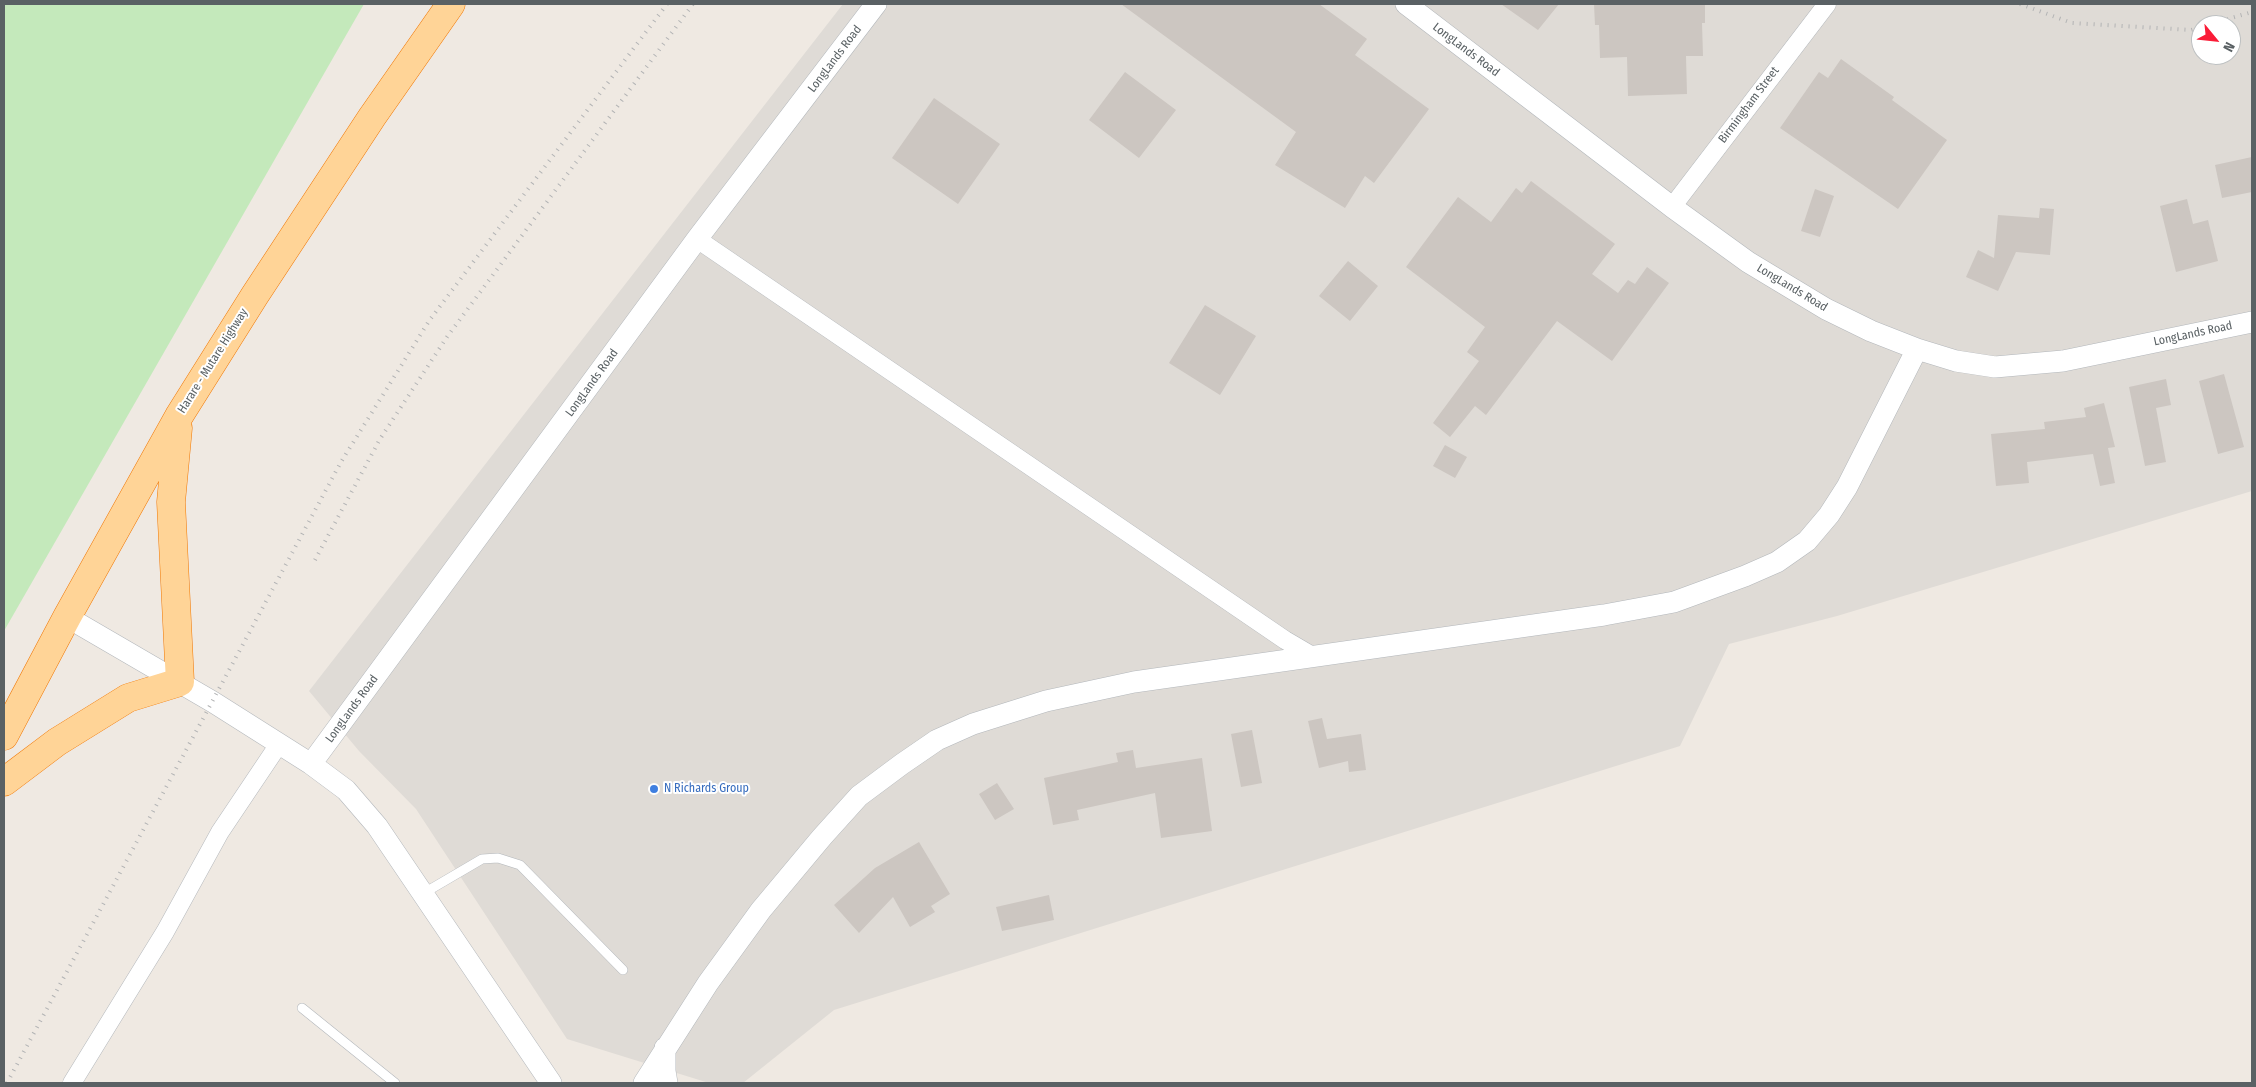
<!DOCTYPE html>
<html>
<head>
<meta charset="utf-8">
<style>
	body { margin:0 }
	#map { position:relative; width:2256px; height:1087px; overflow:hidden; background:#efe9e2; font-family:"Fira Sans Condensed",sans-serif }
	canvas { display:block }
	.frame { position:absolute; inset:0; border:5px solid #5a6164; pointer-events:none }
	.north { position:absolute; left:2191px; top:15px; width:50px; height:50px; box-sizing:border-box; background:#fff; border:1px solid #bdc0c1; border-radius:50%; rotate:118deg; font-size:14px; font-weight:700; line-height:20px; text-align:center; color:#5a6164 }
	.north::after { content:''; display:block; margin:auto; width:18px; height:22px; background:#fa1c37; clip-path:polygon(50% 0,100% 100%,50% 72%,0 100%) }
</style>
</head>
<body>
<div id="map">
<canvas width="2256" height="1087"></canvas>
<div class="frame"></div>
<div class="north">N</div>
</div>
<script>
const g = document.querySelector('canvas').getContext('2d');
g.lineJoin = 'round';
function fill(path, color) { g.fillStyle = color; g.fill(path, 'evenodd'); }
const poly = rows => new Path2D(rows.map(r => 'M' + r).join(''));
function trace(path, color, width, dash) { g.strokeStyle = color; g.lineWidth = width; g.lineCap = dash ? 'butt' : 'round'; g.setLineDash(dash || []); g.stroke(path); }
function drawText(font, color, halo, rows, align = 'center') {
  g.font = font + ' "Fira Sans Condensed",sans-serif'; g.lineWidth = 4; g.setLineDash([]); g.textBaseline = 'middle'; g.strokeStyle = halo; g.fillStyle = color; for (const [text, x, y, turn = 0] of rows) {
    g.save(); g.translate(x, y); g.rotate((+turn || 0) * Math.PI / 180); g.textAlign = isNaN(turn) ? turn : align; if (halo) g.strokeText(text, 0, 0); g.fillText(text, 0, 0); g.restore();
  }
}
fill(poly([
	[843,4,2252,4,2252,491,1837,616,1729,644,1680,746,834,1010,743,1083,709,1083,567,1039,416,809,359,751,309,691],
	[2201,25,2231,25,2231,55,2201,55]
]), '#dfdbd6');
fill(poly([
	[4,4,364,4,4,631]
]), '#c4e9bb');
fill(poly([
	[1121,4,1319,4,1367,39,1355,55,1429,109,1374,183,1365,176,1345,208,1275,165,1296,132],
	[1501,4,1559,4,1538,30],
	[1594,4,1705,4,1705,23,1702,23,1703,56,1686,56,1687,94,1628,96,1627,57,1600,58,1599,25,1595,25],
	[1841,59,1894,97,1892,100,1947,140,1898,209,1780,128,1819,72,1828,78],
	[1125,72,1176,110,1139,158,1089,120],
	[934,98,1000,144,958,204,892,158],
	[2252,157,2252,192,2222,198,2215,165],
	[1531,181,1615,244,1592,274,1618,293,1628,280,1635,284,1647,267,1669,283,1612,361,1557,321,1486,415,1475,406,1450,437,1433,423,1479,361,1467,352,1485,327,1406,267,1458,197,1491,222,1516,188,1522,193],
	[1815,189,1834,196,1820,237,1801,231],
	[2187,199,2193,224,2208,220,2218,261,2176,272,2160,206],
	[2040,208,2054,209,2050,255,2016,252,1998,291,1966,277,1978,250,1994,258,1998,215,2039,218],
	[1348,261,1378,286,1350,321,1319,296],
	[1205,305,1256,336,1220,395,1169,363],
	[2224,374,2244,447,2218,454,2199,381],
	[2166,379,2171,405,2156,408,2166,462,2145,466,2129,387],
	[2104,403,2115,447,2108,448,2115,483,2100,486,2093,454,2027,462,2029,483,1996,486,1991,434,2045,429,2044,422,2086,417,2084,408],
	[1445,445,1467,457,1455,478,1433,466],
	[1322,718,1327,739,1361,734,1366,770,1349,772,1348,761,1319,768,1308,721],
	[1252,730,1262,783,1241,787,1231,734],
	[1133,750,1136,768,1202,758,1212,831,1161,838,1155,793,1077,810,1079,820,1053,825,1044,778,1118,762,1116,753],
	[997,783,1014,809,995,820,979,794],
	[919,842,950,894,931,906,935,912,910,927,893,897,859,933,834,905,875,868],
	[1049,895,1054,920,1002,931,996,907]
]), '#ccc6c1');
const service = poly([
	[424,893,482,859,498,858,520,865,623,970],
	[302,1008,395,1083]
]);
const minor = poly([
	[1672,207,1827,4],
	[697,239,1285,640,1314,657],
	[72,1083,165,932,220,832,279,744]
]);
const tertiary = poly([
	[1406,4,1672,207,1748,262,1826,309,1871,331,1917,349,1956,361,1995,367,2063,361,2252,322],
	[67,617,213,702,311,764,346,790,377,826,551,1083],
	[311,764,697,239,876,4],
	[665,1048,665,1071,667,1083],
	[644,1083,708,983,761,910,822,837,859,796,902,764,937,740,973,724,1046,701,1134,682,1604,615,1674,602,1745,576,1777,562,1807,541,1829,515,1847,487,1917,349]
]);
const trunk = poly([
	[4,736,67,617,179,416,255,295,372,117,451,4],
	[4,782,57,742,128,698,180,682,171,502,178,428]
]);
trace(service, '#b3b7bb', 10);
trace(minor, '#b3b7bb', 19);
trace(tertiary, '#b3b7bb', 22);
trace(trunk, '#f07600', 29);
trace(service, '#fff', 9);
trace(minor, '#fff', 18);
trace(tertiary, '#fff', 21);
trace(trunk, '#ffd497', 28);
trace(poly([
	[2020,4,2072,23,2191,30,2201,27],
	[2207,25,2252,12],
	[315,560,380,439,447,337,693,4],
	[7,1083,341,462,429,321,667,4]
]), '#b2b3b4', 4, [1, 6]);
for (const [x, y, r, color] of [
	[654,789,5,"#3f7fe0"]
]) { const dot = new Path2D(); dot.arc(x, y, r, 0, 2 * Math.PI); g.fillStyle = color; g.fill(dot); trace(dot, '#fff', 2); }
drawText('12px', '#5a6164', '#fff', [
	["LongLands Road",1466,50,37],
	["LongLands Road",835,59,-53],
	["Birmingham Street",1749,105,-53],
	["LongLands Road",1792,288,31],
	["LongLands Road",2193,334,-12],
	["Harare - Mutare Highway",213,361,-58],
	["LongLands Road",592,383,-54],
	["LongLands Road",352,709,-54]
]);
drawText('12px', '#366cbe', '#fff', [
	["N Richards Group",664,789]
], 'left');
</script>
</body>
</html>
